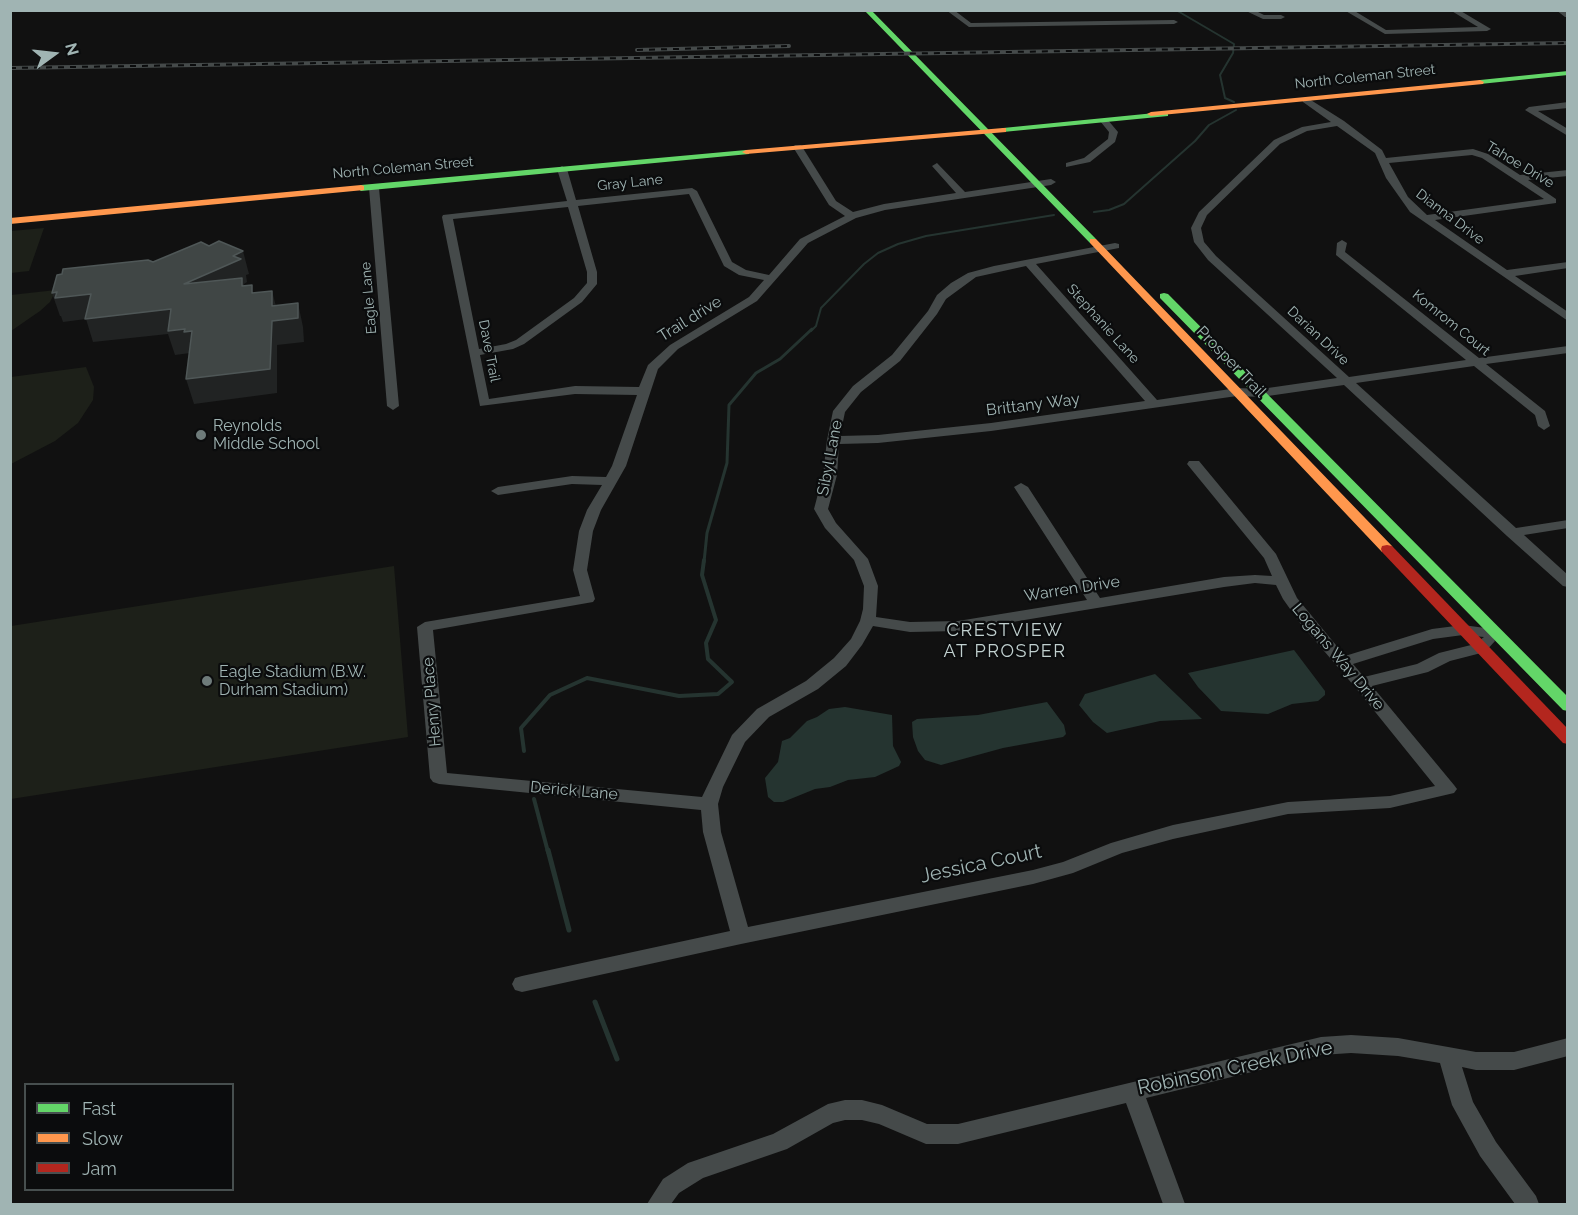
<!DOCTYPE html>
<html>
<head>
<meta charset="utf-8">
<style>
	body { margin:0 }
	#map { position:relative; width:1578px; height:1215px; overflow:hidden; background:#111; font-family:Raleway,sans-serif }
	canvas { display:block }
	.frame { position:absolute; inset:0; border:12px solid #a0b4b3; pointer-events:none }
	.legend { position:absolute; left:24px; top:1083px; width:210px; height:108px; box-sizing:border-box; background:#0b0c0d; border:2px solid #474f4f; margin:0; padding:8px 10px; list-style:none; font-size:18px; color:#a0b4b3 }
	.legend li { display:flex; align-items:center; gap:12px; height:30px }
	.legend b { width:30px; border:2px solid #474f4f }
	.north { position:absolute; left:24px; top:24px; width:60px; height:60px; -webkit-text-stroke:4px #0b0c0d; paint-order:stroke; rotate:75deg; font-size:16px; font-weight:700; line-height:24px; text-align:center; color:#a0b4b3 }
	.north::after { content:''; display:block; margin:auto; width:21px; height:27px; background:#a0b4b3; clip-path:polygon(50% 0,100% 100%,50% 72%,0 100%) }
</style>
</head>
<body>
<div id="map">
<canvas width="1578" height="1215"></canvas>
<div class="frame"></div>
<ul class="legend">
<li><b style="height:8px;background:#63d668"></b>Fast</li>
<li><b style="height:8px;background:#ff974d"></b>Slow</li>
<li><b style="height:8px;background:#b3261e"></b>Jam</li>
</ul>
<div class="north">N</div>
</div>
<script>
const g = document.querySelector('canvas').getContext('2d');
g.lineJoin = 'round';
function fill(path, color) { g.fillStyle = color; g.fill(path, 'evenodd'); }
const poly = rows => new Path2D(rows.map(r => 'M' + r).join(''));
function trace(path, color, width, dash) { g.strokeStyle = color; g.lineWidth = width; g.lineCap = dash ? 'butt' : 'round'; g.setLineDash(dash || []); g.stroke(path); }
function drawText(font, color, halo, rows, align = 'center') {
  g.font = font + ' Raleway,sans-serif'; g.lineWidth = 4.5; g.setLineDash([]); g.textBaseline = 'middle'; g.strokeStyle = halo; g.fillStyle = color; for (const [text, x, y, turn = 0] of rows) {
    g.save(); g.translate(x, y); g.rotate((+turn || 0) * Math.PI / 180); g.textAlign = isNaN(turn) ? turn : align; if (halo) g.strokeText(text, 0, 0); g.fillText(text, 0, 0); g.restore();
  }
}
fill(poly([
	[44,228,29,271,11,273,11,231],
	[56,290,50,302,40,311,11,331,11,295],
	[86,367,94,387,93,400,78,423,55,441,11,464,11,377],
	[394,566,408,737,11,799,11,626]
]), '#1d2019');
fill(poly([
	[1294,650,1325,691,1325,695,1318,701,1292,704,1268,714,1221,711,1198,687,1188,673],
	[1155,674,1202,719,1160,721,1107,733,1093,722,1079,705,1085,694],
	[1047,702,1064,725,1066,734,1063,737,1003,748,941,765,925,760,918,751,913,737,912,722,917,719,978,715],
	[845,707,892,715,893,746,901,762,899,766,875,777,848,780,830,787,815,789,783,802,774,802,768,797,765,778,778,762,782,741,790,738,807,721,817,717,829,709]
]), '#253430');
trace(poly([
	[1176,10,1234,44,1233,53,1220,75,1225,98,1234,102],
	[1094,212,1109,210,1124,204,1195,141,1209,125,1236,110],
	[811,331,816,326,821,308,864,264,878,253,898,244,926,236,1054,215]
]), '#253430', 2);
trace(poly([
	[704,562,707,533,727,463,729,405,756,373,780,359,812,329]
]), '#253430', 3);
trace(poly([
	[524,751,521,728,550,695,587,678,679,696,718,694,732,682,708,659,706,643,716,620,702,575,704,560],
	[534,799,548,852]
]), '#253430', 4);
trace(poly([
	[548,850,569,930],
	[595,1002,617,1059]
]), '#253430', 5);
fill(poly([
	[946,10,954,10,971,23,1174,20,1178,22,1174,24,969,27,946,10],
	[1244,10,1254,10,1264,15,1281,15,1285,17,1281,19,1263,19,1244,10],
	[1344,10,1353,10,1386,30,1478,27,1450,10,1459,10,1491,29,1487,31,1385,34,1344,10],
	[1556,10,1568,12,1568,17,1565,17,1556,10],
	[1306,97,1344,121,1382,150,1386,158,1473,149,1488,154,1520,175,1568,170,1568,176,1528,180,1556,199,1556,203,1435,220,1507,270,1568,262,1568,268,1515,276,1568,312,1568,321,1410,212,1386,178,1375,153,1337,126,1307,131,1280,144,1207,215,1201,228,1204,242,1216,256,1349,377,1466,360,1336,255,1337,243,1342,240,1347,243,1345,252,1479,358,1568,346,1568,353,1486,364,1545,411,1550,426,1544,430,1538,426,1535,415,1474,366,1356,383,1516,528,1568,520,1568,528,1524,535,1568,575,1568,587,1563,586,1507,536,1344,385,1261,397,1237,396,991,431,878,443,839,444,837,475,828,509,836,523,868,559,878,586,876,617,910,622,958,621,1087,600,1014,487,1021,483,1028,487,1100,598,1224,577,1255,575,1272,576,1264,558,1187,464,1189,461,1199,461,1276,554,1297,598,1345,656,1432,629,1463,625,1500,630,1503,633,1500,636,1493,638,1495,641,1485,652,1450,661,1428,672,1372,686,1454,785,1457,789,1454,793,1390,808,1288,814,1173,839,1122,853,1073,873,1033,884,741,944,522,992,515,990,512,984,515,978,522,976,730,931,703,832,701,810,439,784,433,782,430,778,417,627,425,622,580,596,573,570,579,531,587,510,602,485,572,484,498,495,491,491,498,487,572,476,606,477,612,466,637,395,575,394,480,406,442,217,443,215,567,201,557,169,562,166,567,169,576,200,692,188,697,191,732,262,746,270,769,275,800,239,845,216,829,205,793,147,795,145,801,145,836,201,853,212,884,204,956,193,932,166,937,163,965,192,1051,179,1056,182,1051,185,885,210,856,218,808,243,757,301,678,349,658,369,626,466,601,510,593,531,587,570,595,599,593,602,433,630,447,773,702,797,732,735,757,709,806,681,834,658,851,639,860,621,863,609,864,586,854,560,825,528,814,509,823,475,827,440,833,411,853,386,892,355,928,311,937,295,951,283,968,273,994,266,1115,243,1119,244,1119,248,1036,264,1157,400,1237,388,1261,389,1337,378,1208,260,1194,242,1191,228,1199,212,1274,140,1302,127,1331,122,1303,102,1302,100,1306,97],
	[1472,155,1482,158,1544,199,1427,215,1408,197,1389,163,1472,155],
	[689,194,724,266,739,275,764,280,749,297,670,345,648,365,639,387,575,386,489,399,480,355,513,349,524,344,582,302,597,284,597,272,578,206,689,194],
	[568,207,587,272,587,283,574,298,516,340,506,344,479,349,453,219,568,207],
	[1026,266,1145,401,991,423,878,435,840,436,845,412,861,392,900,361,937,314,946,299,976,277,1026,266],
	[1255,583,1276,585,1283,599,1300,623,1355,687,1435,786,1390,796,1288,802,1173,825,1111,843,1063,862,1033,870,748,927,721,832,718,804,723,787,745,742,769,717,818,689,846,666,862,645,873,626,910,632,958,631,1224,587,1255,583],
	[1463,635,1484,637,1475,644,1439,653,1417,664,1364,677,1353,664,1433,639,1463,635],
	[1568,102,1568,108,1538,111,1568,129,1568,136,1525,110,1529,107,1568,102],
	[1101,119,1107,119,1118,132,1115,142,1090,162,1066,167,1066,163,1084,158,1108,139,1109,132,1100,121,1101,119],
	[374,185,379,188,399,406,393,410,387,406,369,188,374,185],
	[1351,1035,1398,1038,1476,1052,1514,1052,1568,1038,1568,1056,1514,1070,1476,1070,1462,1067,1473,1102,1496,1142,1536,1196,1539,1204,1515,1204,1480,1156,1452,1105,1440,1063,1398,1056,1351,1053,1321,1055,1146,1098,1185,1204,1163,1204,1126,1103,958,1144,926,1144,879,1124,862,1120,845,1120,833,1123,787,1149,703,1178,679,1193,671,1204,647,1204,663,1179,688,1163,773,1134,828,1104,845,1100,862,1100,882,1105,927,1124,958,1124,1321,1037,1351,1035]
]), '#454a4a');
fill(poly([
	[864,10,871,10,1096,239,1096,243,1090,243,864,10],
	[1568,71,1568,75,1480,84,1476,82,1480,80,1568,71],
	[1165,112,1168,112,1168,116,1003,132,999,130,1003,128,1165,112],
	[746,150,749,150,749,154,361,191,357,188,361,185,746,150],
	[1164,293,1168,294,1568,697,1568,711,1563,710,1160,298,1160,294,1164,293]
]), '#63d668');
fill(poly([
	[1480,80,1484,82,1483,84,1151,116,1147,114,1151,112,1480,80],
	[1003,128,1006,128,1006,132,746,154,742,152,746,150,1003,128],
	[361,185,364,186,364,190,10,224,10,218,361,185],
	[1090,239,1096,239,1392,546,1393,549,1392,552,1382,552,1090,243,1090,239]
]), '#ff974d');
fill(poly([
	[1387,545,1392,546,1568,729,1568,744,1563,743,1382,552,1381,549,1382,546,1387,545]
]), '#b3261e');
const rail = poly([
	[637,50,789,46],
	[10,68,1568,43]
]);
trace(rail, '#454a4a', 4);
trace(rail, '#0b0c0d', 2, [6]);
fill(poly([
	[243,251,249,274,246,275,247,282,244,284,248,301,184,284,233,256],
	[272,291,278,314,298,303,303,327,304,342,277,345,277,393,194,404,186,379,272,306],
	[57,292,91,294,171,309,185,329,192,331,190,353,175,355,168,334,93,342,86,319,63,322,61,316,60,316,52,293]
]), '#212323');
const building = poly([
	[219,241,243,251,233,256,241,259,184,284,242,278,242,286,252,285,252,293,272,291,272,306,298,303,298,318,272,321,270,369,186,379,192,331,184,332,185,329,168,331,171,309,85,319,91,294,55,298,57,292,52,293,57,275,62,274,63,269,148,260,153,262,201,242,209,246,219,241]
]);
fill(building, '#404645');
trace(building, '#4f5757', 1.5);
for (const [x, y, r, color] of [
	[201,435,6,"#6e7b7a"],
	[207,681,6,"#6e7b7a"]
]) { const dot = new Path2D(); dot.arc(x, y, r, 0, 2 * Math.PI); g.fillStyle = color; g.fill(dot); trace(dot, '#0b0c0d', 2); }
drawText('14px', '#a0b4b3', '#0b0c0d', [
	["North Coleman Street",1365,77,-6],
	["Tahoe Drive",1520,165,31],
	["North Coleman Street",403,168,-5],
	["Gray Lane",630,183,-6],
	["Dianna Drive",1450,217,37],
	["Eagle Lane",369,298,-95],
	["Komrom Court",1451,323,39],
	["Stephanie Lane",1103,324,48],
	["Darian Drive",1318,336,43],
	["Dave Trail",489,351,79]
]);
drawText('16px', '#a0b4b3', '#0b0c0d', [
	["Trail drive",690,319,-32],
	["Prosper Trail",1231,362,46],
	["Brittany Way",1033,405,-7],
	["Sibyl Lane",830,458,-79],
	["Warren Drive",1072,589,-9],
	["Logans Way Drive",1338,657,50],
	["Henry Place",432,702,-95],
	["Derick Lane",574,791,5]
]);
drawText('16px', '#a0b4b3', '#0b0c0d', [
	["Reynolds",213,426],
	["Middle School",213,444],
	["Eagle Stadium (B.W.",219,672],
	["Durham Stadium)",219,690]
], 'left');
g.letterSpacing = '1.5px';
drawText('18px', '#c1d0cf', '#0b0c0d', [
	["CRESTVIEW",1005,631],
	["AT PROSPER",1005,652]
]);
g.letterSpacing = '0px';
drawText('20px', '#a0b4b3', '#0b0c0d', [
	["Jessica Court",981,864,-12],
	["Robinson Creek Drive",1235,1068,-12]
]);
</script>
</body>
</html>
